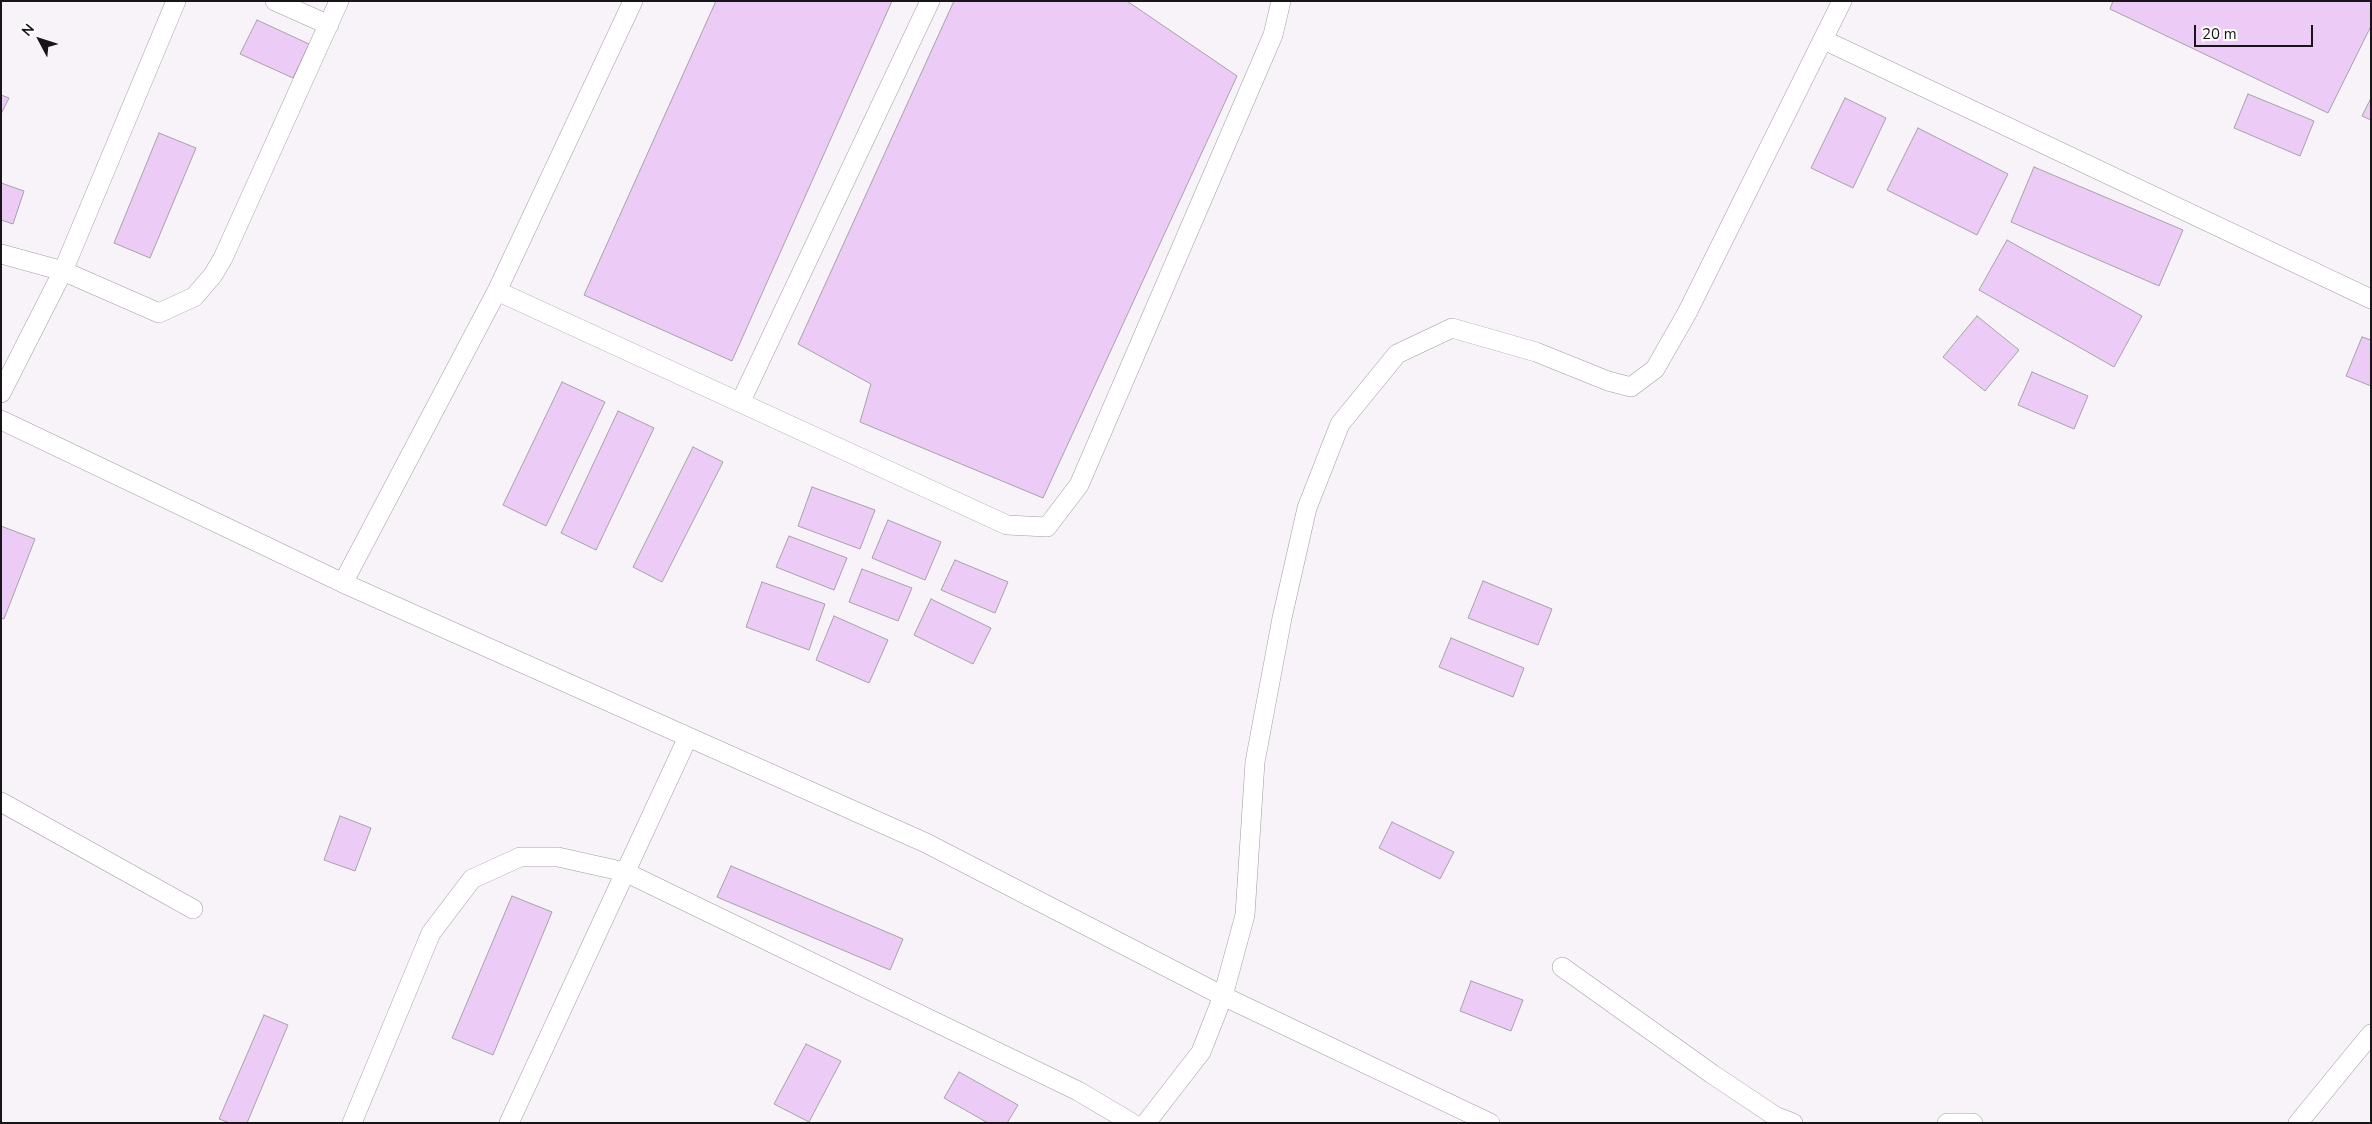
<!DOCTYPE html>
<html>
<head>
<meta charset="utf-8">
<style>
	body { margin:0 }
	#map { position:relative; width:2372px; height:1124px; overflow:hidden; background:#f7f3f8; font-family:"Nunito Sans",sans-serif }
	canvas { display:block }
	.frame { position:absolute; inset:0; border:2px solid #171517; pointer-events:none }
	.north { position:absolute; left:15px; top:15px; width:50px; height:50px; -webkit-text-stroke:4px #fff; paint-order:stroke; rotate:310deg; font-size:14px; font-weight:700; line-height:20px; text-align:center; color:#171517 }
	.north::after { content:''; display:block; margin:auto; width:18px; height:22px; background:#171517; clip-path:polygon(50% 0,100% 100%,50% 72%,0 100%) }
	.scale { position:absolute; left:2194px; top:25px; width:119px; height:22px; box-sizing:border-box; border:2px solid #171517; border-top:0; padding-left:6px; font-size:15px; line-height:18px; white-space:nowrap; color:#171517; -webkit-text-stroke:4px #fff; paint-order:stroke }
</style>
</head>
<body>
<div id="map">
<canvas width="2372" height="1124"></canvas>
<div class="frame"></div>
<div class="north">N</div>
<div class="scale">20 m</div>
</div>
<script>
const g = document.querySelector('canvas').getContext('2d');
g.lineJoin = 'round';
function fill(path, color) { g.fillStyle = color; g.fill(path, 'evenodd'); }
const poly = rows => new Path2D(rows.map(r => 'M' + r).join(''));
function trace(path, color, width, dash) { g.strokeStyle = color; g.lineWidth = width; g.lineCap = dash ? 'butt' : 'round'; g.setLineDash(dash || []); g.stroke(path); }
const building = poly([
	[716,1,892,1,732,361,584,295,716,1],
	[954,1,1127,1,1237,76,1043,498,860,422,871,384,798,344,954,1],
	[2113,1,2371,1,2371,26,2328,113,2110,9,2113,1],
	[257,20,309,44,293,78,240,54,257,20],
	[2248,94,2314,121,2300,156,2234,128,2248,94],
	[1,95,9,98,1,114,1,95],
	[1845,98,1886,118,1853,188,1811,168,1845,98],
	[2371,98,2371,120,2362,116,2371,98],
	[1918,128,2008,174,1977,235,1887,190,1918,128],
	[159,133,196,148,150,258,114,243,159,133],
	[2034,167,2183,230,2159,286,2011,222,2034,167],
	[1,183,24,191,13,224,1,220,1,183],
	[2007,240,2142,316,2114,367,1979,290,2007,240],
	[1977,316,2019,350,1985,391,1943,357,1977,316],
	[2362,337,2371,340,2371,386,2346,376,2362,337],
	[2032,372,2088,396,2074,429,2018,405,2032,372],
	[562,382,605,402,546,526,503,505,562,382],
	[618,411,654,428,596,550,561,533,618,411],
	[693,447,723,462,662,582,633,567,693,447],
	[812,487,875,510,860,549,798,526,812,487],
	[888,520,941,542,925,580,872,558,888,520],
	[1,526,35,539,4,619,1,618,1,526],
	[789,536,847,558,834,590,776,567,789,536],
	[955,560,1008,582,995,613,941,590,955,560],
	[862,569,912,588,898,621,849,602,862,569],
	[1483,581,1552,609,1538,645,1468,618,1483,581],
	[762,582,825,604,809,650,746,627,762,582],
	[931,599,991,628,973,664,914,635,931,599],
	[834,616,888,640,869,683,816,660,834,616],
	[1451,638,1524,668,1513,697,1439,667,1451,638],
	[340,816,371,828,355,871,324,860,340,816],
	[1392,822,1454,852,1440,879,1379,848,1392,822],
	[731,866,903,939,890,970,717,897,731,866],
	[512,896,552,912,493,1055,452,1038,512,896],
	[1471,981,1523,1000,1511,1031,1460,1011,1471,981],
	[264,1015,288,1025,247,1123,230,1123,219,1119,264,1015],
	[806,1044,841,1061,809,1122,774,1104,806,1044],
	[959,1072,1018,1105,1007,1123,988,1123,944,1098,959,1072]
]);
fill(building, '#edcbf7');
trace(building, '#a6a2a7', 1);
const service = poly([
	[275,1,329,25],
	[1824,40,2371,299],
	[1,254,63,271,159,313,194,297,213,275,223,258,339,1],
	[497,291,1007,525,1047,527,1079,485,1273,35,1281,1],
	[1,393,63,271,176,1],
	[741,401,930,1],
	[1,420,343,583,926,843,1223,996,1490,1123],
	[343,583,497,291,633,1],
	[1,802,193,909],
	[1562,967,1712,1074,1775,1116,1793,1123],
	[352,1123,431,933,472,879,520,857,558,857,625,872,1078,1091,1132,1123],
	[509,1123,688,737],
	[1146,1123,1201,1052,1223,996,1245,915,1255,762,1282,618,1307,508,1340,424,1397,354,1452,328,1536,352,1608,381,1631,387,1655,369,1687,313,1842,1],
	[1947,1123,1973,1123],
	[2298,1123,2371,1034]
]);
trace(service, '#a19da2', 20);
trace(service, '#fff', 19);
</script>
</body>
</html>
